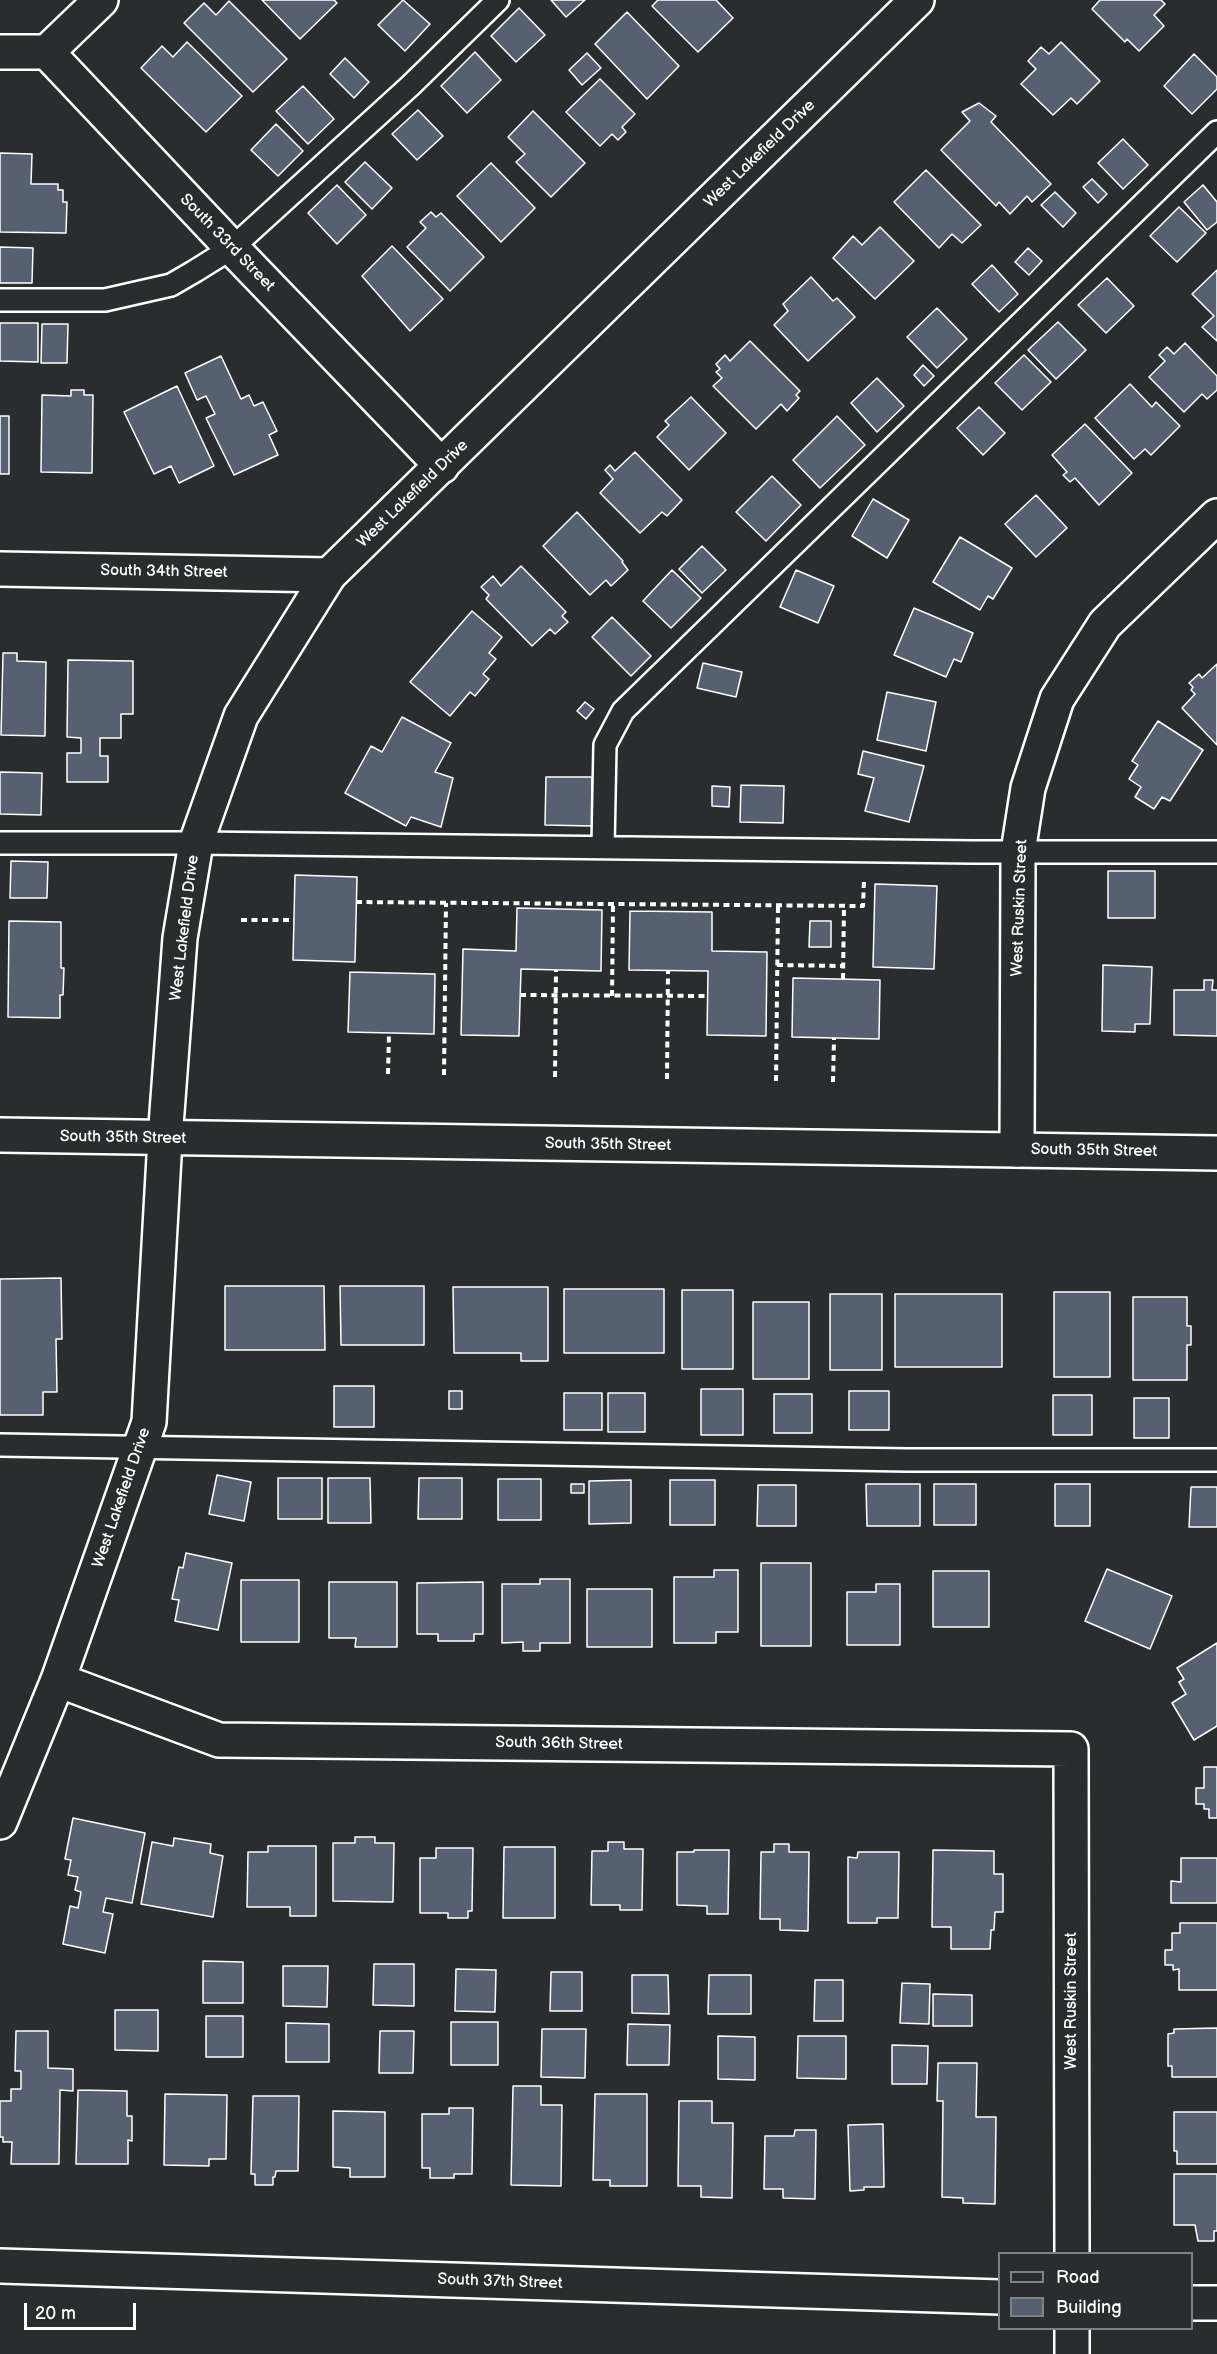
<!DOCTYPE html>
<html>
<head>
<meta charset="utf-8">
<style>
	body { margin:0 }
	#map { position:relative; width:1217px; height:2354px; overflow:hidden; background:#2a2d2e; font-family:"Balsamiq Sans",sans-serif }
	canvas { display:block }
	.legend { position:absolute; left:998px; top:2252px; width:195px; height:78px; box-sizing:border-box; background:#2a2d2e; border:2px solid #7f8182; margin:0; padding:8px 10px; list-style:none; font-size:18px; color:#fff }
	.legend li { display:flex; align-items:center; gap:12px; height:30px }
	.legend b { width:30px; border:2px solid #7f8182 }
	.scale { position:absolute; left:24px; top:2303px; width:112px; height:27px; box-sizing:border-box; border:3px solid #fff; border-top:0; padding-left:8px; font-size:18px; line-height:21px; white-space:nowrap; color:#fff; -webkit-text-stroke:4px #2a2d2e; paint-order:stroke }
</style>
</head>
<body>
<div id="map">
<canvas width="1217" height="2354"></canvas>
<ul class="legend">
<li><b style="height:8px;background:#2a2d2e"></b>Road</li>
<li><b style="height:16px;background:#576071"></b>Building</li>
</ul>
<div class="scale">20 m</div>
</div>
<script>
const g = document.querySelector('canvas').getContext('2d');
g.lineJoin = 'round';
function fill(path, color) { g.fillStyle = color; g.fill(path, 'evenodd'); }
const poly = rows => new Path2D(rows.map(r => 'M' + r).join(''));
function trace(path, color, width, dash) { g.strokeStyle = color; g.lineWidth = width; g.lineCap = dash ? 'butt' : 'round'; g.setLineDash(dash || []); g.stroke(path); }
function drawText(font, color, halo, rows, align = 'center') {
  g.font = font + ' "Balsamiq Sans",sans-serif'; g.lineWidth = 4.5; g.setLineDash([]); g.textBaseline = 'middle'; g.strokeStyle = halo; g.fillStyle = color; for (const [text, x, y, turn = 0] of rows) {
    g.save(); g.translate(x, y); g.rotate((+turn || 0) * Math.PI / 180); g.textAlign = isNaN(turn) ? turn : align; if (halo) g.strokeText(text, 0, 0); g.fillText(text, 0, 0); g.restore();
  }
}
const building = poly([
	[262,0,334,0,337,3,300,39,262,0],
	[403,0,430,24,405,51,378,25,403,0],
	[551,0,585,0,566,17,551,0],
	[658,0,716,0,733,18,698,52,652,6,658,0],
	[1100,0,1161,0,1165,4,1154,15,1164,26,1139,51,1127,39,1125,42,1092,9,1100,0],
	[229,1,287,59,253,92,184,23,204,3,216,15,229,1],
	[519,8,545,35,516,62,491,36,519,8],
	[627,12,679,66,647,99,595,44,627,12],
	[187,42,242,96,206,132,141,68,162,46,173,57,187,42],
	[1061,42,1100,81,1077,104,1071,98,1053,115,1021,84,1036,69,1028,61,1041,47,1049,54,1061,42],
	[475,52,501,80,467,113,441,86,475,52],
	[587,53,601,68,582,85,569,70,587,53],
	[1194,54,1217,77,1217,89,1192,114,1164,86,1194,54],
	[345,58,369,82,354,98,330,74,345,58],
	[600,79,635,114,622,127,626,132,618,140,612,134,600,146,566,112,600,79],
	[303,86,334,119,308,144,276,111,303,86],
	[979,103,996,116,991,122,1051,184,1032,202,1027,196,1010,214,999,202,996,206,941,150,970,121,962,112,979,103],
	[418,110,443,136,417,160,392,134,418,110],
	[533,111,585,163,551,197,516,162,525,154,508,137,533,111],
	[276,124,303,151,278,176,251,150,276,124],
	[1123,139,1148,165,1123,189,1098,163,1123,139],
	[0,153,32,154,31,184,58,184,58,190,63,190,63,202,67,202,66,233,0,232,0,153],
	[365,162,392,188,372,209,345,182,365,162],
	[491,163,535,208,501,242,457,196,491,163],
	[926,170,981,225,962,243,952,234,939,248,894,202,926,170],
	[1092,179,1107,194,1098,203,1083,187,1092,179],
	[337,185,366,215,337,244,308,213,337,185],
	[1203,185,1217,202,1217,222,1207,230,1184,202,1203,185],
	[1055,192,1076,213,1063,227,1041,205,1055,192],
	[1179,207,1206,233,1177,262,1150,236,1179,207],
	[431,212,436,217,441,213,484,257,450,291,407,247,426,228,420,222,431,212],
	[880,227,914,261,875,299,833,258,853,236,862,245,880,227],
	[392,246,443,299,410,331,362,276,392,246],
	[0,247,33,248,32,283,0,283,0,247],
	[1028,248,1042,261,1029,275,1015,262,1028,248],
	[992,265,1018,294,999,312,972,284,992,265],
	[1217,270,1217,341,1202,327,1214,316,1192,294,1217,270],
	[811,277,833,301,837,298,855,317,808,361,774,325,788,311,783,304,811,277],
	[1107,278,1134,306,1106,333,1078,305,1107,278],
	[937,308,967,339,937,368,907,337,937,308],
	[1058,322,1086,350,1056,379,1028,350,1058,322],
	[0,323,38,323,38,362,0,361,0,323],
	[42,324,68,324,67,363,41,363,42,324],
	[750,341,800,391,796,395,799,398,787,411,781,404,756,429,713,386,722,378,716,372,720,369,716,364,725,355,730,361,750,341],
	[1185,343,1217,376,1217,390,1207,399,1202,394,1184,412,1149,377,1165,361,1159,355,1167,347,1174,354,1185,343],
	[1024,355,1051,382,1022,410,995,383,1024,355],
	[221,356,241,399,249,395,254,406,263,402,277,431,269,435,278,455,234,475,206,418,215,414,206,396,197,400,185,373,221,356],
	[923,365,934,376,924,386,914,375,923,365],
	[877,378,904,406,877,432,851,403,877,378],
	[1130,384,1152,407,1156,402,1180,426,1151,455,1145,449,1134,459,1095,418,1130,384],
	[177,386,214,466,179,483,171,466,154,474,124,412,177,386],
	[71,390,84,390,84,395,93,395,92,473,41,472,42,395,71,396,71,390],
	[691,397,726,433,689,470,657,437,669,425,665,421,691,397],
	[979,407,1005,433,983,455,957,428,979,407],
	[0,416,9,416,9,474,0,474,0,416],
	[837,416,865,445,820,488,793,460,837,416],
	[1085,424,1132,473,1099,505,1075,478,1070,482,1063,475,1067,472,1052,455,1085,424],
	[635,452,682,500,667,516,662,512,640,533,600,493,613,479,605,470,610,465,615,471,635,452],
	[772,476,801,505,766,541,736,512,772,476],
	[1036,495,1067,528,1036,557,1005,524,1036,495],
	[873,499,909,520,887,558,852,536,873,499],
	[577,512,623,561,622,562,628,570,611,586,606,580,590,595,543,546,577,512],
	[960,537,1012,568,993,599,988,596,980,610,933,582,960,537],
	[702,546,726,570,702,593,679,569,702,546],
	[521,566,566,612,562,616,568,622,555,634,550,629,532,646,486,599,489,595,481,587,493,576,501,586,521,566],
	[672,570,701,598,671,628,643,601,672,570],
	[796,570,834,586,818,623,780,607,796,570],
	[914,608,973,633,961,662,954,659,946,677,894,655,914,608],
	[472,611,502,637,489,653,496,659,483,674,489,679,475,696,470,692,450,716,410,682,472,611],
	[612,617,651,656,631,676,592,637,612,617],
	[3,653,17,653,17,661,46,662,45,736,1,735,3,653],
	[68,660,133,661,133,714,121,714,121,738,100,738,100,756,108,756,108,782,67,782,67,753,81,753,81,738,67,737,68,660],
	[703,663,742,672,736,697,697,688,703,663],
	[1217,664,1217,745,1182,708,1195,694,1191,690,1193,687,1189,683,1199,674,1202,678,1217,664],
	[887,692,936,702,926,751,877,740,887,692],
	[585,702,594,709,586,719,577,711,585,702],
	[402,717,451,743,435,772,453,778,441,827,411,817,406,826,345,793,371,746,382,752,402,717],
	[1158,721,1203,750,1170,801,1162,797,1154,809,1135,797,1141,787,1129,779,1138,765,1132,761,1158,721],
	[863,751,924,766,909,822,865,811,874,778,858,774,863,751],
	[0,772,42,773,41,815,0,814,0,772],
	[546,777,592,777,592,826,545,825,546,777],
	[741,785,784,786,783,823,740,822,741,785],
	[712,786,730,787,729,807,712,806,712,786],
	[11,861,48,862,47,898,10,898,11,861],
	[1108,871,1155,871,1155,918,1108,918,1108,871],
	[295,875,357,877,355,962,293,960,295,875],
	[875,884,937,886,934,969,873,967,875,884],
	[517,908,602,910,601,971,521,969,519,1036,461,1035,463,949,516,951,517,908],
	[630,911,712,912,712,951,767,952,766,1036,707,1035,708,971,629,970,630,911],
	[9,921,61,922,61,968,64,968,63,995,60,995,60,1018,8,1017,9,921],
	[810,921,831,921,831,947,809,947,810,921],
	[1103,965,1152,967,1150,1024,1135,1024,1135,1032,1102,1031,1103,965],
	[350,972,435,974,434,1034,348,1032,350,972],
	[793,978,880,980,879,1039,792,1037,793,978],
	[1204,980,1213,980,1212,990,1217,990,1217,1036,1174,1035,1174,990,1204,990,1204,980],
	[61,1278,62,1339,56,1339,57,1392,43,1392,43,1415,0,1415,0,1279,61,1278],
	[225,1286,324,1286,325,1350,225,1350,225,1286],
	[340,1286,424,1286,424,1345,341,1345,340,1286],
	[453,1287,548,1287,548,1361,521,1361,521,1353,454,1353,453,1287],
	[564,1289,664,1289,664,1353,564,1353,564,1289],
	[682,1290,733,1290,733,1369,682,1369,682,1290],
	[1054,1292,1110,1292,1110,1377,1054,1377,1054,1292],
	[830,1294,882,1294,882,1370,830,1370,830,1294],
	[895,1294,1002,1294,1002,1367,895,1367,895,1294],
	[1133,1297,1187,1297,1187,1326,1191,1326,1191,1345,1187,1345,1187,1380,1133,1380,1133,1297],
	[753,1302,809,1302,809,1379,753,1379,753,1302],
	[334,1386,374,1386,374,1427,334,1427,334,1386],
	[701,1389,743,1389,743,1435,701,1435,701,1389],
	[449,1391,462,1391,462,1409,449,1409,449,1391],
	[849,1391,889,1391,889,1430,849,1430,849,1391],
	[564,1393,602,1393,602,1430,564,1430,564,1393],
	[608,1393,645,1393,645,1432,608,1432,608,1393],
	[774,1394,812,1394,812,1433,774,1433,774,1394],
	[1053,1395,1092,1395,1092,1435,1053,1435,1053,1395],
	[1134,1398,1169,1398,1169,1438,1134,1438,1134,1398],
	[217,1475,251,1482,244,1521,209,1514,217,1475],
	[278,1478,322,1478,322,1519,278,1519,278,1478],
	[328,1478,370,1478,371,1523,328,1523,328,1478],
	[419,1478,462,1478,462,1519,418,1519,419,1478],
	[498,1479,541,1479,541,1520,498,1520,498,1479],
	[631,1480,631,1523,589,1524,589,1481,631,1480],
	[670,1480,715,1480,715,1525,670,1525,670,1480],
	[571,1484,584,1484,584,1493,571,1493,571,1484],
	[866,1484,920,1484,920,1526,867,1526,866,1484],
	[934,1484,976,1484,976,1525,934,1525,934,1484],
	[1055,1484,1090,1484,1090,1526,1055,1526,1055,1484],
	[758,1485,796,1485,796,1526,757,1526,758,1485],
	[1191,1487,1217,1487,1217,1527,1189,1527,1191,1487],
	[186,1553,232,1563,218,1630,175,1621,179,1600,172,1599,179,1567,183,1568,186,1553],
	[761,1563,811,1563,811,1646,761,1646,761,1563],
	[1107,1569,1172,1596,1150,1649,1085,1621,1107,1569],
	[714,1570,738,1570,738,1632,716,1632,716,1643,674,1643,674,1577,714,1577,714,1570],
	[933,1571,989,1571,989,1627,933,1627,933,1571],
	[540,1579,570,1579,570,1643,540,1643,540,1651,523,1651,523,1642,502,1643,502,1584,540,1584,540,1579],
	[241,1580,299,1580,299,1642,241,1642,241,1580],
	[329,1582,397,1582,397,1647,355,1647,356,1638,329,1638,329,1582],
	[483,1582,483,1634,474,1634,474,1641,438,1641,438,1634,417,1634,417,1583,483,1582],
	[876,1584,900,1584,900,1645,847,1645,847,1592,876,1592,876,1584],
	[587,1589,652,1589,652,1647,587,1647,587,1589],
	[1217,1643,1217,1726,1194,1740,1172,1703,1186,1694,1179,1682,1184,1679,1177,1668,1217,1643],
	[1204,1767,1217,1767,1217,1818,1209,1818,1209,1809,1204,1809,1204,1804,1196,1804,1196,1788,1204,1788,1204,1767],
	[73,1818,145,1833,132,1903,106,1898,103,1912,113,1914,105,1953,63,1944,70,1906,78,1908,81,1892,75,1890,78,1877,68,1875,71,1860,65,1859,73,1818],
	[355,1837,375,1837,375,1843,394,1843,393,1902,333,1901,333,1843,355,1843,355,1837],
	[174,1838,211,1844,210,1853,223,1856,213,1917,141,1904,152,1842,173,1846,174,1838],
	[608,1842,624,1842,624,1849,643,1849,642,1910,620,1910,620,1905,591,1905,592,1851,608,1851,608,1842],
	[774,1844,789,1844,789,1852,809,1852,808,1931,780,1930,780,1919,760,1919,761,1852,774,1852,774,1844],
	[268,1846,316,1846,316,1916,290,1916,290,1907,247,1907,248,1852,268,1852,268,1846],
	[504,1847,555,1847,555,1918,503,1918,504,1847],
	[436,1848,473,1848,472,1911,468,1911,468,1918,448,1918,448,1913,420,1913,420,1858,436,1858,436,1848],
	[694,1850,729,1850,728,1914,707,1914,707,1906,677,1905,677,1852,694,1852,694,1850],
	[933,1850,994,1851,994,1874,1003,1874,1003,1912,995,1912,994,1930,991,1930,990,1949,951,1949,951,1927,932,1927,933,1850],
	[858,1852,899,1852,898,1918,877,1918,877,1923,848,1923,848,1857,857,1858,858,1852],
	[1181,1858,1217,1858,1217,1903,1171,1903,1171,1881,1181,1882,1181,1858],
	[1180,1923,1217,1923,1217,1990,1179,1990,1179,1969,1173,1970,1173,1965,1165,1965,1165,1950,1172,1950,1172,1933,1180,1933,1180,1923],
	[203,1961,243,1962,243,2003,203,2003,203,1961],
	[374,1964,414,1964,414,2006,373,2005,374,1964],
	[283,1966,328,1966,327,2007,283,2006,283,1966],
	[456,1969,496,1970,495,2012,455,2011,456,1969],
	[551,1972,582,1972,582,2011,550,2011,551,1972],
	[632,1975,668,1975,669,2014,632,2013,632,1975],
	[709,1975,751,1975,751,2014,708,2014,709,1975],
	[815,1980,843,1980,843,2021,814,2021,815,1980],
	[902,1983,930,1984,929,2024,900,2023,902,1983],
	[933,1994,972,1995,972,2026,933,2026,933,1994],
	[115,2010,158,2010,158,2051,115,2050,115,2010],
	[206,2016,243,2016,243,2057,206,2057,206,2016],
	[451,2022,498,2022,498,2065,451,2065,451,2022],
	[286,2023,329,2024,329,2062,286,2062,286,2023],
	[628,2024,670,2025,669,2065,627,2065,628,2024],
	[1217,2028,1217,2077,1172,2077,1172,2066,1168,2066,1168,2034,1174,2033,1174,2029,1217,2028],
	[542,2029,586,2029,585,2078,541,2077,542,2029],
	[16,2031,48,2031,48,2068,73,2069,73,2091,60,2090,59,2164,11,2164,12,2142,3,2142,3,2137,0,2137,0,2101,11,2101,11,2089,21,2089,21,2071,15,2071,16,2031],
	[380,2031,414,2031,413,2073,379,2073,380,2031],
	[718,2036,755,2037,755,2080,718,2079,718,2036],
	[798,2036,846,2036,846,2079,797,2078,798,2036],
	[892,2045,928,2046,927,2084,892,2084,892,2045],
	[938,2063,977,2063,976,2117,996,2117,995,2204,963,2203,963,2198,942,2197,943,2101,937,2101,938,2063],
	[513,2086,541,2086,541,2105,562,2105,561,2186,511,2185,513,2086],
	[78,2090,127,2091,127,2116,132,2116,132,2141,128,2140,128,2164,76,2164,78,2090],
	[165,2094,227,2095,226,2159,209,2159,209,2166,164,2165,165,2094],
	[595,2094,647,2094,647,2186,610,2186,610,2180,593,2180,595,2094],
	[253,2096,299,2096,298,2171,276,2171,275,2177,273,2177,273,2185,255,2185,255,2174,251,2174,253,2096],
	[679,2101,712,2101,712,2123,733,2123,732,2198,701,2197,701,2186,678,2186,679,2101],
	[449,2108,473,2108,472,2174,454,2174,454,2178,430,2178,430,2168,422,2168,422,2114,449,2114,449,2108],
	[333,2111,385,2112,385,2177,350,2177,350,2168,333,2167,333,2111],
	[1174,2112,1217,2112,1217,2164,1177,2164,1177,2151,1174,2151,1174,2112],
	[883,2124,884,2187,864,2187,864,2190,850,2191,848,2125,883,2124],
	[795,2130,816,2130,815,2199,783,2198,783,2189,764,2189,765,2136,794,2136,795,2130],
	[1174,2174,1217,2174,1217,2231,1214,2231,1214,2241,1198,2241,1195,2225,1174,2225,1174,2174]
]);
fill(building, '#576071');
trace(building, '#fff', 1.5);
const lane = poly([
	[0,300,105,300,171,285,195,271,232,248,410,86,498,0],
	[0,843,196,843,973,852,1217,852],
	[603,847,605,745,623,711,1217,132],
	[0,1445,907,1460,1217,1460]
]);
const street = poly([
	[0,52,47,52,232,248,442,466],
	[47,52,101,0],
	[0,569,329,575],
	[1017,1150,1018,852,1028,788,1057,699,1105,624,1217,516],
	[58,1680,219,1740,1071,1749,1072,2254],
	[0,1822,58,1680,149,1422,165,1139],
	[0,2266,1000,2297],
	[1192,2303,1217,2303],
	[1072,2354,1072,2328]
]);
const secondary = poly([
	[0,1135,1217,1153],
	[165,1139,180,938,196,843,241,716,329,575,917,0]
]);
trace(lane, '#fff', 26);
trace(street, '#fff', 38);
trace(secondary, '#fff', 38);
trace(poly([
	[356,902,863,906,864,880],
	[241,920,294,920],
	[777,965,843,966],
	[843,979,844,906],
	[520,995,708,996],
	[612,996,613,904],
	[388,1074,389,1033],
	[444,1075,446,903],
	[555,1077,556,970],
	[667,1079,668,971],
	[776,1081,778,905],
	[833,1082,834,1038]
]), '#fff', 4, [6, 4.5]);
trace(lane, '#2a2d2e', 21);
trace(street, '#2a2d2e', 33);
trace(secondary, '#2a2d2e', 33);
drawText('16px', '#fff', '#2a2d2e', [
	["West Lakefield Drive",760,154,-44],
	["South 33rd Street",227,243,46],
	["West Lakefield Drive",413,494,-44],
	["South 34th Street",164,572,1],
	["West Ruskin Street",1020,908,-88],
	["West Lakefield Drive",185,928,-83],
	["South 35th Street",123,1138,1],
	["South 35th Street",608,1145,1],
	["South 35th Street",1094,1151,1],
	["West Lakefield Drive",122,1498,-71],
	["South 36th Street",559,1744,1],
	["West Ruskin Street",1072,2001,-90],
	["South 37th Street",500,2282,2]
]);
</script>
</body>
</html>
